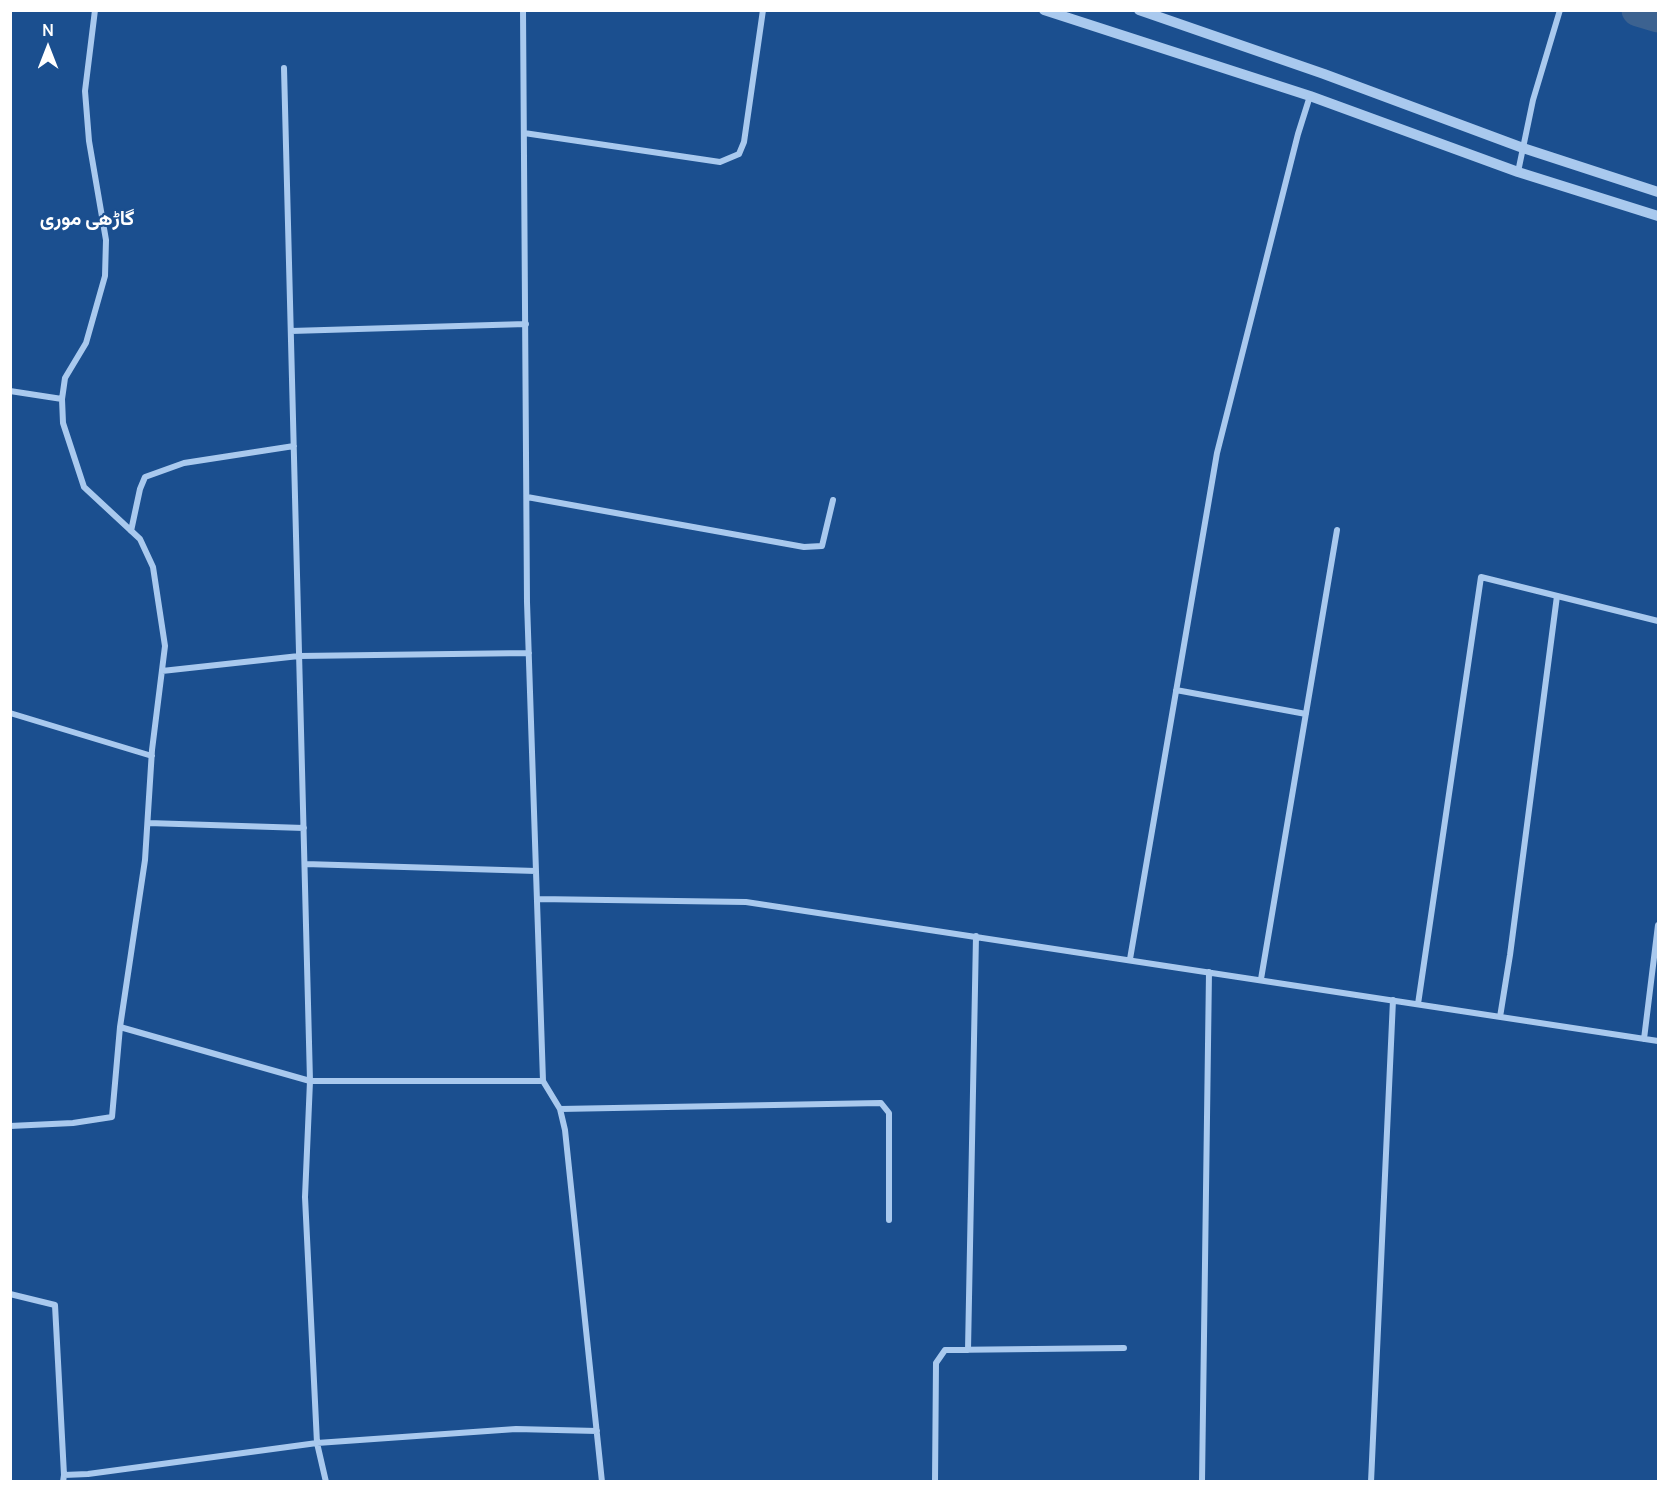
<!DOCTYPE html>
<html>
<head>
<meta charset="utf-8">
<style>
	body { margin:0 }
	#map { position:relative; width:1669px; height:1492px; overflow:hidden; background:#1b4f8f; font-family:Manrope,sans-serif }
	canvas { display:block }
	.frame { position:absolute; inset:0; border:12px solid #fff; pointer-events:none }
	.north { position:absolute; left:18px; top:18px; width:60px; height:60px; -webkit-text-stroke:4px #1b4f8f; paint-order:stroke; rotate:0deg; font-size:16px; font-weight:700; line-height:24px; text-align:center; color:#fff }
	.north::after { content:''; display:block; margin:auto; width:21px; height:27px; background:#fff; clip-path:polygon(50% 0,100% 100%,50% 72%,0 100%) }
</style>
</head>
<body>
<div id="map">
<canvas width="1669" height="1492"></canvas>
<div class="frame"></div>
<div class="north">N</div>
</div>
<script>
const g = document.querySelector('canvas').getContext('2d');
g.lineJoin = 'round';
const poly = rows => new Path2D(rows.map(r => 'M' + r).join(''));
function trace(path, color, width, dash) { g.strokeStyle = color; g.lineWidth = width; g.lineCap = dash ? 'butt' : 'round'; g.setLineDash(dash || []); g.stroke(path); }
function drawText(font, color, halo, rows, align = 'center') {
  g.font = font + ' Manrope,Vazirmatn,sans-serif'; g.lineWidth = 4.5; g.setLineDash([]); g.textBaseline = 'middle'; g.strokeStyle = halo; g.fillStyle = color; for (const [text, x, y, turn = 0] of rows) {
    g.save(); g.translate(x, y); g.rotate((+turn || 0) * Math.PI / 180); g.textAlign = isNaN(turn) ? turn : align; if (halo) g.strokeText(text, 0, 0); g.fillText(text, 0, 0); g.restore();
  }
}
trace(poly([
	[1638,10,1658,16]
]), '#3c6290', 33);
trace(poly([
	[523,10,527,602,543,1081,560,1109,565,1130,602,1482],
	[284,68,310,1081,305,1197,317,1443,326,1482],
	[524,133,720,162,739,154,744,142,763,10],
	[1518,172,1533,100,1560,10],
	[291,331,526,324],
	[10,391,62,399],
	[527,497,804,547,822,546,833,500],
	[131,531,140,489,145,477,184,463,294,446],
	[162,671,299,656,529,653],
	[1176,690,1306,714],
	[10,713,152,756],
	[148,823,304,828],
	[305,864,536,871],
	[537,899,746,902,1658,1041],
	[1130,959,1217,453,1298,134,1310,96],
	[1261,979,1337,530],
	[1418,1004,1481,577,1658,621],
	[1500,1017,1510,955,1557,596],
	[120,1027,310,1081,543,1081],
	[1644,1039,1658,925],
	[560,1109,881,1103,889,1113,889,1220],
	[10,1126,73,1123,112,1117,120,1027,145,860,152,750,165,646,153,567,140,539,84,487,63,423,62,399,65,378,86,343,105,276,106,240,89,141,85,91,95,10],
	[10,1294,55,1305,64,1475,63,1482],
	[968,1350,976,936],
	[64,1475,88,1474,317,1443,516,1429,597,1431],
	[935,1482,936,1363,945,1350,1124,1348],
	[1202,1482,1209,972],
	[1371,1482,1393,1000]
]), '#a9c9ee', 6);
trace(poly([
	[1044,10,1310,96,1518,172,1658,216],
	[1139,10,1324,74,1523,148,1658,192]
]), '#a9c9ee', 10);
drawText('bold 20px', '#fff', '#1b4f8f', [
	["گاڑھی موری",87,219]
]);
</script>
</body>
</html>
